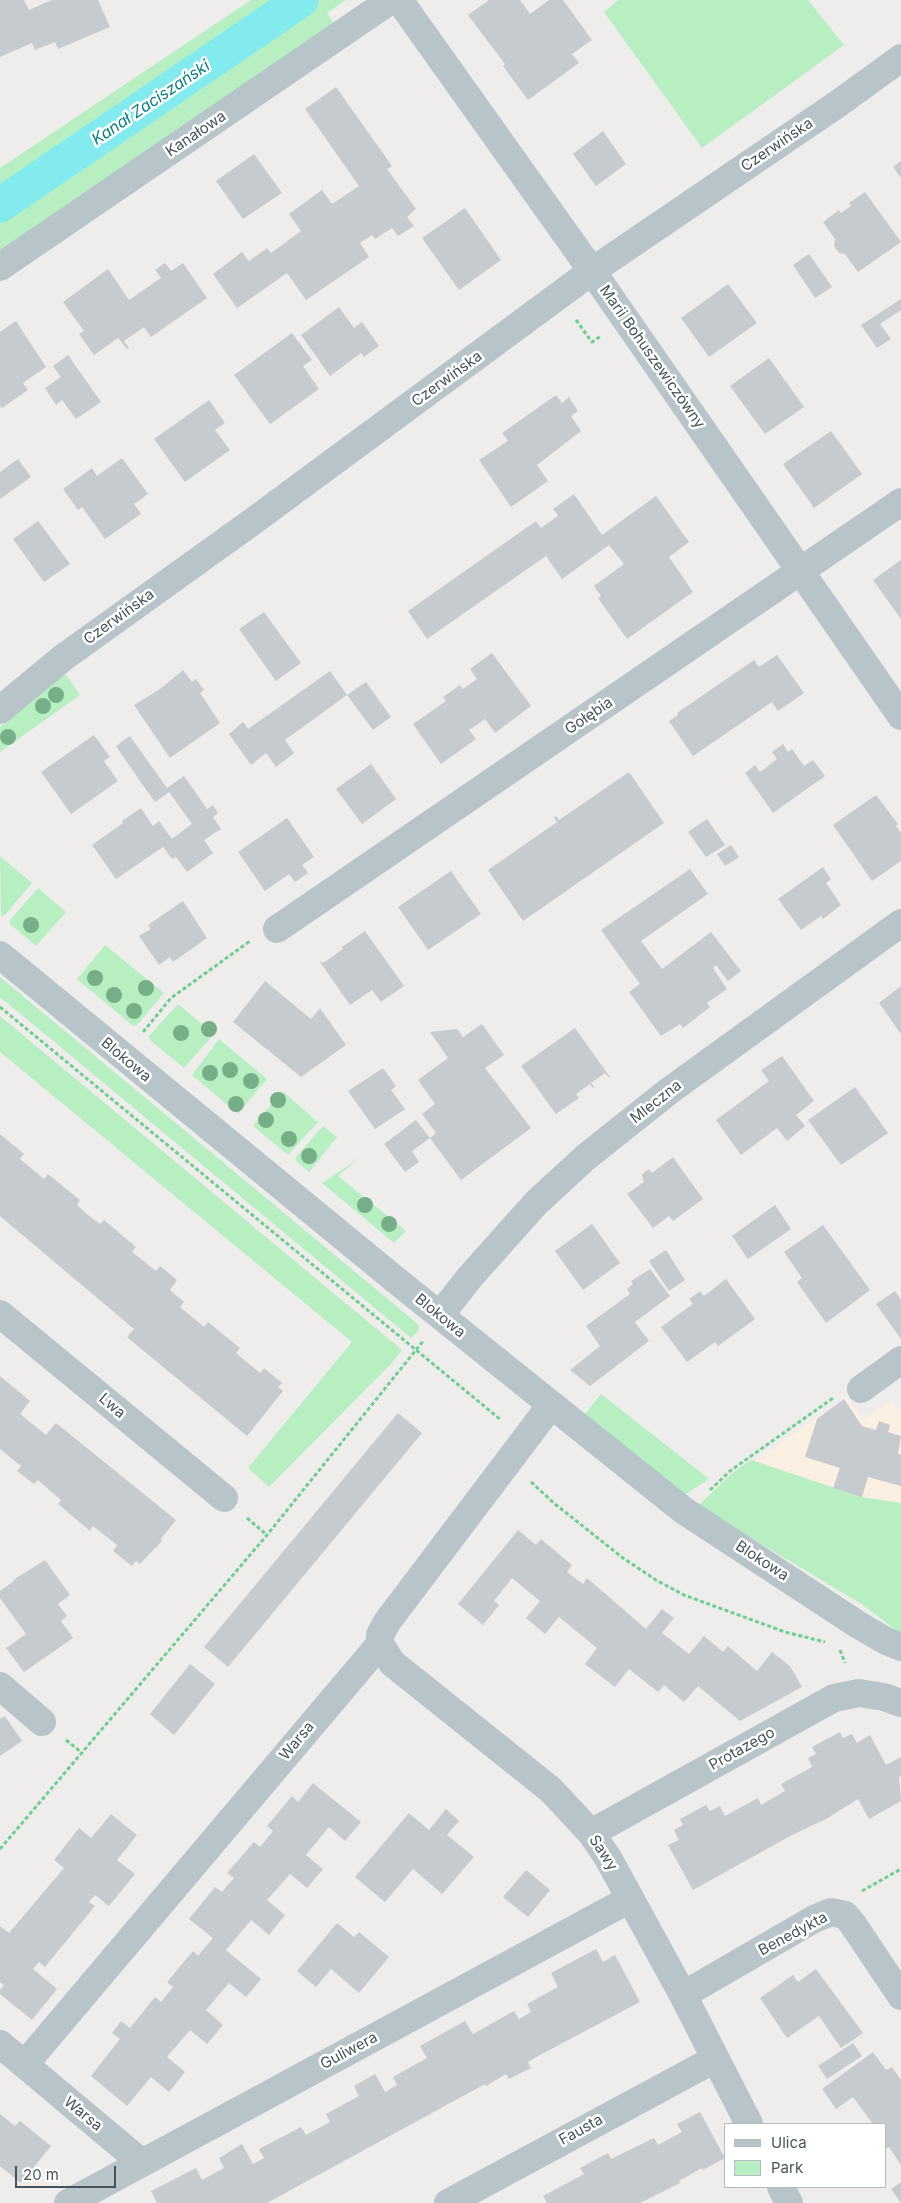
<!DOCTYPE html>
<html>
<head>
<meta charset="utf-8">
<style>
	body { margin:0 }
	#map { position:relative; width:901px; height:2203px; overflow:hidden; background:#efecec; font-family:Inter,sans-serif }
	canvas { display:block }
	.legend { position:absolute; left:724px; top:2123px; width:162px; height:65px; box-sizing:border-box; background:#fff; border:1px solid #b4bbbd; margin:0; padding:6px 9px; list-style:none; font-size:15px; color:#44545a }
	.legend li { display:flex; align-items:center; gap:10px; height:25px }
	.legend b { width:25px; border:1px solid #b4bbbd }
	.scale { position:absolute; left:15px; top:2166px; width:101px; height:22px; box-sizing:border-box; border:2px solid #44545a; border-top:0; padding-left:6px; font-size:15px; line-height:18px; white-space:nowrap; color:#44545a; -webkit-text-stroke:4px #fff; paint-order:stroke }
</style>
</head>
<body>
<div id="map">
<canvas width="901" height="2203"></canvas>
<ul class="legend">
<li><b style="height:6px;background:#b7c4ca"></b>Ulica</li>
<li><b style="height:14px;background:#b7efc3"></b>Park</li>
</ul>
<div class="scale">20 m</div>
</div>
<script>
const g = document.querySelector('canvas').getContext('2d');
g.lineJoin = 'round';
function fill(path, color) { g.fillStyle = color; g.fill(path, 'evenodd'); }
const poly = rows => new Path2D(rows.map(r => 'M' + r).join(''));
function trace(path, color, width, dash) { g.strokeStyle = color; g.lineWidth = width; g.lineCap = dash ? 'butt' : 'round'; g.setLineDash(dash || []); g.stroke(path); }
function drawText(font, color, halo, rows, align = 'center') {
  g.font = font + ' Inter,sans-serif'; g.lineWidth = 5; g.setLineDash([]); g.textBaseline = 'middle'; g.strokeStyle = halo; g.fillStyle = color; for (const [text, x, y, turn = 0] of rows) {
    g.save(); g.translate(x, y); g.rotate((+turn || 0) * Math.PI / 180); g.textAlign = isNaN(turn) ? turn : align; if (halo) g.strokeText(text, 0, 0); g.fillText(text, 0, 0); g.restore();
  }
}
fill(poly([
	[847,1397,863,1420,891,1400,901,1412,901,1503,862,1497,755,1461]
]), '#fcf0e3');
fill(poly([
	[251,0,346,0,327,13,334,24,0,251,0,168],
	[618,0,808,0,844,45,702,148,604,12],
	[60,675,66,675,80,695,0,752,0,727],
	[0,856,32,883,5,915,1,917],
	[38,888,66,912,36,946,10,924,10,920],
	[105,945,164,993,137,1025,133,1026,77,979],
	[0,977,419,1325,419,1330,411,1338,0,997],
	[178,1004,214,1034,184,1068,150,1040,149,1036],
	[0,1016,402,1350,391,1364,269,1487,248,1468,352,1342,0,1052],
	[219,1039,267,1079,238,1114,192,1075],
	[282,1091,318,1122,288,1155,253,1126],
	[323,1126,337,1137,309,1172,296,1161,296,1157],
	[361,1157,338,1176,406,1231,394,1243,322,1183],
	[601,1394,709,1479,683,1496,582,1418],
	[751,1460,862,1497,901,1503,901,1634,863,1605,698,1506,731,1474]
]), '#b7efc3');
trace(poly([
	[0,205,301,0]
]), '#83ebee', 35);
fill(poly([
	[0,0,24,0,29,10,52,0,98,0,110,27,58,49,55,42,35,50,32,43,0,57],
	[489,0,520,0,530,14,549,0,563,0,592,40,572,54,579,63,528,100,503,66,505,64,468,15],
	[336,87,392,166,387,169,416,209,407,217,414,226,398,236,392,228,375,239,372,235,360,243,369,257,306,300,287,273,237,308,213,274,242,252,249,261,267,248,271,253,301,231,289,214,322,190,332,204,359,186,305,109],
	[603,131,626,164,596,186,573,154],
	[254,154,282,193,243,219,216,181],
	[901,161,901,178,893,167],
	[865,192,901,242,858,272,845,254,839,253,834,246,835,239,823,222,839,210,841,213,851,206,849,203],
	[465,208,501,260,459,290,422,238],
	[809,254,832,287,815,298,793,265],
	[165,263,171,271,183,263,207,298,151,337,144,327,124,341,129,348,127,349,118,338,94,355,79,334,84,331,63,302,108,269,129,300,161,278,155,270],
	[728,284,757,323,709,357,681,318],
	[901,299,901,310,880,324,891,339,877,348,861,325],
	[339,307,354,328,362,322,379,346,364,357,361,353,330,376,301,335],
	[16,321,46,367,23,383,28,390,2,408,0,406,0,332],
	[292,333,312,360,303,366,319,389,270,424,234,375],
	[68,355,101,402,76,419,62,400,56,405,45,388,61,377,53,366],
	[769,358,804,407,765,434,730,386],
	[556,395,562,403,569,397,578,411,571,416,581,431,537,465,548,481,511,507,479,460,508,441,502,433],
	[209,400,225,423,215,430,230,450,185,482,154,439],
	[831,431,862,474,814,508,783,464],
	[122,458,148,494,134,504,141,514,105,539,82,507,78,510,63,489,92,468,97,476],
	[18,459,31,477,0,499,0,472],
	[574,494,602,535,656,496,689,542,669,557,693,592,627,639,598,598,601,596,594,586,624,564,609,545,562,579,546,556,427,639,408,611,536,521,541,528,558,516,553,509],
	[38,521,70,564,44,582,13,539],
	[901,560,901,619,873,580],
	[264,612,301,663,276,681,239,629],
	[492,653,531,706,495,733,485,719,469,730,476,739,441,764,413,724,446,701,443,697,460,685,463,689,477,679,470,669],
	[777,655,804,693,778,711,772,702,693,756,669,721,678,715,677,713,754,660,759,667],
	[183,670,192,682,196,679,204,690,200,693,220,723,170,758,134,705,160,689],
	[330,671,347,695,285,740,294,753,276,767,266,753,251,765,229,734,243,722,248,729],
	[366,682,391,717,373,730,347,695],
	[94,735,110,757,104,761,118,781,71,814,41,772],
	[130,736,167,788,184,776,207,809,213,805,218,813,213,817,221,829,204,840,213,853,187,872,176,857,172,859,163,847,116,879,92,845,123,823,122,821,141,808,153,826,159,821,172,839,192,824,169,792,155,802,142,784,116,746],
	[783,744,788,752,792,749,804,766,813,760,825,776,773,813,745,773,755,765,760,772,767,767,777,759,772,752],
	[371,764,396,799,362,824,336,789],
	[629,772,664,823,523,921,488,870,557,822,554,817,556,816,559,820],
	[876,795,898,824,896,826,901,833,901,861,872,881,833,825],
	[287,818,314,857,302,865,308,873,295,882,289,874,265,891,238,852],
	[707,819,725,845,706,857,688,832],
	[731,845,739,857,725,866,717,854],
	[823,867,831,879,826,883,841,905,823,919,821,916,801,930,778,899],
	[690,869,708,894,641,941,662,969,711,932,741,971,728,981,716,965,713,968,727,989,707,1003,710,1007,683,1028,680,1024,661,1036,629,992,640,984,601,930],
	[451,871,481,914,428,950,398,907],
	[183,901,207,938,173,962,170,957,159,965,139,936,151,929,148,925],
	[365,931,404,986,381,1002,372,990,350,1005,320,962,321,961,323,963,343,949,342,947],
	[265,981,311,1019,320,1008,346,1045,301,1077,233,1022],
	[901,986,901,1034,879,1003],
	[482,1024,504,1055,485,1068,531,1128,461,1180,430,1138,412,1151,419,1162,405,1172,384,1144,416,1120,430,1138,436,1133,422,1114,435,1104,418,1080,448,1058,430,1032,457,1029,463,1037],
	[575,1028,610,1077,609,1078,605,1073,591,1083,594,1086,593,1088,590,1084,576,1094,579,1098,556,1114,521,1066],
	[782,1056,814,1101,796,1115,805,1126,787,1141,777,1128,741,1155,716,1120,769,1081,761,1070],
	[383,1068,396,1086,391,1090,405,1109,375,1129,348,1091],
	[855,1087,888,1133,841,1165,808,1120],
	[0,1134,24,1154,20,1159,44,1179,48,1174,80,1200,77,1205,88,1215,100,1224,104,1220,136,1247,132,1252,156,1271,160,1266,177,1280,170,1290,184,1302,180,1307,204,1327,208,1322,240,1348,236,1353,260,1373,264,1368,282,1383,278,1387,283,1391,247,1436,128,1338,127,1337,134,1329,0,1216],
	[673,1157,703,1199,673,1221,669,1216,653,1228,627,1194,644,1182,642,1174,649,1169,652,1173],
	[775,1205,791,1229,748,1259,732,1236],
	[592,1224,620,1263,583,1290,555,1251],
	[823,1225,870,1290,826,1323,797,1282,802,1278,784,1252],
	[666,1250,685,1280,669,1291,649,1261],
	[650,1269,670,1296,635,1322,649,1341,590,1386,570,1370,600,1346,586,1326,630,1294,627,1289,633,1284,631,1281],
	[726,1279,755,1319,718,1346,715,1342,687,1362,661,1327,693,1304,689,1299,700,1291,704,1296],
	[895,1291,901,1300,901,1339,876,1304],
	[0,1376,30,1401,20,1414,46,1435,56,1423,176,1520,161,1539,162,1541,140,1564,136,1561,132,1566,113,1551,117,1545,93,1526,90,1531,58,1504,61,1500,38,1480,34,1484,17,1471,21,1466,0,1449],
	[844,1399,862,1426,876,1430,879,1421,890,1425,888,1432,901,1436,898,1454,901,1455,901,1486,868,1477,862,1497,833,1488,840,1468,805,1457,817,1419],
	[398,1413,422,1433,228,1667,204,1647],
	[518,1530,536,1545,541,1539,572,1565,567,1572,583,1584,587,1578,646,1629,662,1609,674,1618,662,1633,689,1654,704,1636,723,1652,728,1646,757,1671,772,1652,790,1666,802,1687,740,1721,698,1686,684,1702,664,1685,658,1692,629,1669,615,1687,585,1664,597,1648,559,1617,545,1634,526,1618,540,1601,512,1578,494,1601,499,1605,483,1625,458,1604],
	[45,1560,70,1595,58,1604,67,1616,61,1621,73,1638,24,1672,6,1648,26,1634,0,1598,0,1591,14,1581,13,1580],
	[190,1664,215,1684,174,1735,150,1714],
	[5,1716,22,1741,0,1756,0,1719],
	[840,1732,843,1738,852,1734,857,1743,870,1735,886,1765,901,1757,901,1776,899,1777,901,1801,869,1819,858,1799,826,1819,792,1835,693,1890,668,1845,679,1840,674,1830,683,1825,680,1819,706,1805,710,1811,720,1806,725,1816,758,1798,761,1805,785,1791,781,1784,812,1767,808,1758,816,1754,812,1747],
	[313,1783,361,1822,345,1841,329,1827,306,1855,323,1869,307,1888,290,1874,267,1900,285,1915,269,1935,251,1920,226,1950,261,1979,246,1997,229,1983,206,2010,223,2025,207,2044,190,2030,167,2057,185,2072,169,2092,151,2077,127,2106,91,2076,120,2039,112,2033,121,2021,130,2028,155,1997,161,2002,173,1987,167,1982,193,1951,198,1956,213,1938,189,1919,215,1887,222,1892,234,1878,227,1873,254,1842,260,1847,273,1831,267,1826,292,1796,298,1802],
	[446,1809,459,1821,447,1835,474,1857,442,1894,413,1869,385,1902,355,1877,409,1813,429,1830],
	[111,1814,137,1835,117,1860,135,1874,109,1906,95,1895,89,1902,95,1906,45,1967,39,1962,33,1969,57,1989,32,2020,0,1994,0,1990,4,1985,0,1982,0,1926,9,1933,64,1868,54,1860,79,1828,91,1838],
	[526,1870,550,1890,528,1917,503,1897],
	[337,1923,354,1937,359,1932,389,1957,359,1993,331,1969,316,1987,297,1971],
	[596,1949,603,1962,615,1955,640,2002,538,2056,528,2062,531,2068,509,2079,506,2074,486,2086,485,2084,267,2203,157,2203,151,2191,196,2168,202,2180,224,2168,219,2158,242,2144,253,2164,264,2158,259,2149,301,2127,306,2135,330,2122,326,2114,359,2096,354,2086,375,2074,385,2092,397,2085,393,2077,427,2058,420,2046,465,2021,473,2034,514,2011,519,2019,531,2012,527,2004,558,1987,551,1973],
	[816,1969,863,2033,841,2048,819,2016,787,2038,760,1998,793,1975,798,1982],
	[853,2043,862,2056,827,2079,818,2066],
	[873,2052,886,2070,892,2067,901,2080,901,2165,889,2147,885,2149,885,2124,873,2124,853,2097,836,2109,822,2089],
	[700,2112,725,2158,703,2170,702,2168,679,2181,680,2183,640,2203,547,2203,543,2196,584,2174,580,2168,608,2153,611,2159,654,2138,658,2145,682,2132,677,2124],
	[0,2114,15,2126,20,2121,51,2146,21,2183,0,2166],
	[901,2182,901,2203,891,2189]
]), '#c6cbcf');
trace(poly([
	[576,320,592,342,601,336],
	[0,1007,501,1420],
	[143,1032,171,998,250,941],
	[531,1482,555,1504,623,1558,656,1580,684,1595,785,1632,825,1642],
	[710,1490,730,1471,833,1398],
	[247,1518,267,1535],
	[840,1650,845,1663],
	[66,1740,81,1752],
	[0,1849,267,1535,424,1340],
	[862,1891,901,1869]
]), '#6fce8e', 3, [4, 2.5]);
trace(poly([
	[399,0,592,271,901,716],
	[0,267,391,0],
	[0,710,64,657,252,522,592,271,839,103,901,58],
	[277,929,901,502],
	[0,955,397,1281,683,1510,857,1624,886,1641,901,1647],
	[0,1314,224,1498],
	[440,1315,470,1277,536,1203,586,1157,669,1091,901,923],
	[861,1389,901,1360],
	[380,1644,392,1663,551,1790,591,1833,608,1858,683,1995,749,2124],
	[0,1686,42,1722],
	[591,1833,834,1698,859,1693,884,1697,901,1703],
	[683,1995,814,1919,831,1912,845,1915,852,1923,901,1996],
	[0,2044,142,2163],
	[25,2064,380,1644,380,1635,387,1622,551,1405],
	[781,2187,789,2203],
	[68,2203,630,1899],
	[448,2203,715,2059]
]), '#b7c4ca', 28);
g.fillStyle = '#76af87';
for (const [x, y] of [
	[56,695],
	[43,706],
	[8,737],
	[31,925],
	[95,978],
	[146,988],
	[114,995],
	[134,1011],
	[209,1029],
	[181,1033],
	[230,1070],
	[210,1073],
	[251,1081],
	[278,1100],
	[236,1104],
	[266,1120],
	[289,1139],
	[309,1156],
	[365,1205],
	[389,1224]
]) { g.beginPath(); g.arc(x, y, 8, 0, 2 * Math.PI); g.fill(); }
drawText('15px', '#44545a', '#fff', [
	["Kanałowa",196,134,-34],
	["Czerwińska",777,145,-34],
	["Marii Bohuszewiczówny",652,357,55],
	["Czerwińska",447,379,-36],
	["Czerwińska",119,617,-36],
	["Gołębia",589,716,-34],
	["Blokowa",126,1060,40],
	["Mleczna",656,1102,-38],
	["Blokowa",440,1316,39],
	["Lwa",112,1406,40],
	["Blokowa",762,1561,33],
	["Warsa",297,1741,-50],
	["Protazego",742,1749,-29],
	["Sawy",603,1853,57],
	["Benedykta",793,1934,-28],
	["Guliwera",349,2051,-28],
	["Warsa",83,2114,40],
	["Fausta",581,2130,-29]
]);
drawText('italic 16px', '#0a8083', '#fff', [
	["Kanał Zaciszański",151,103,-34]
]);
</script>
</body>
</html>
